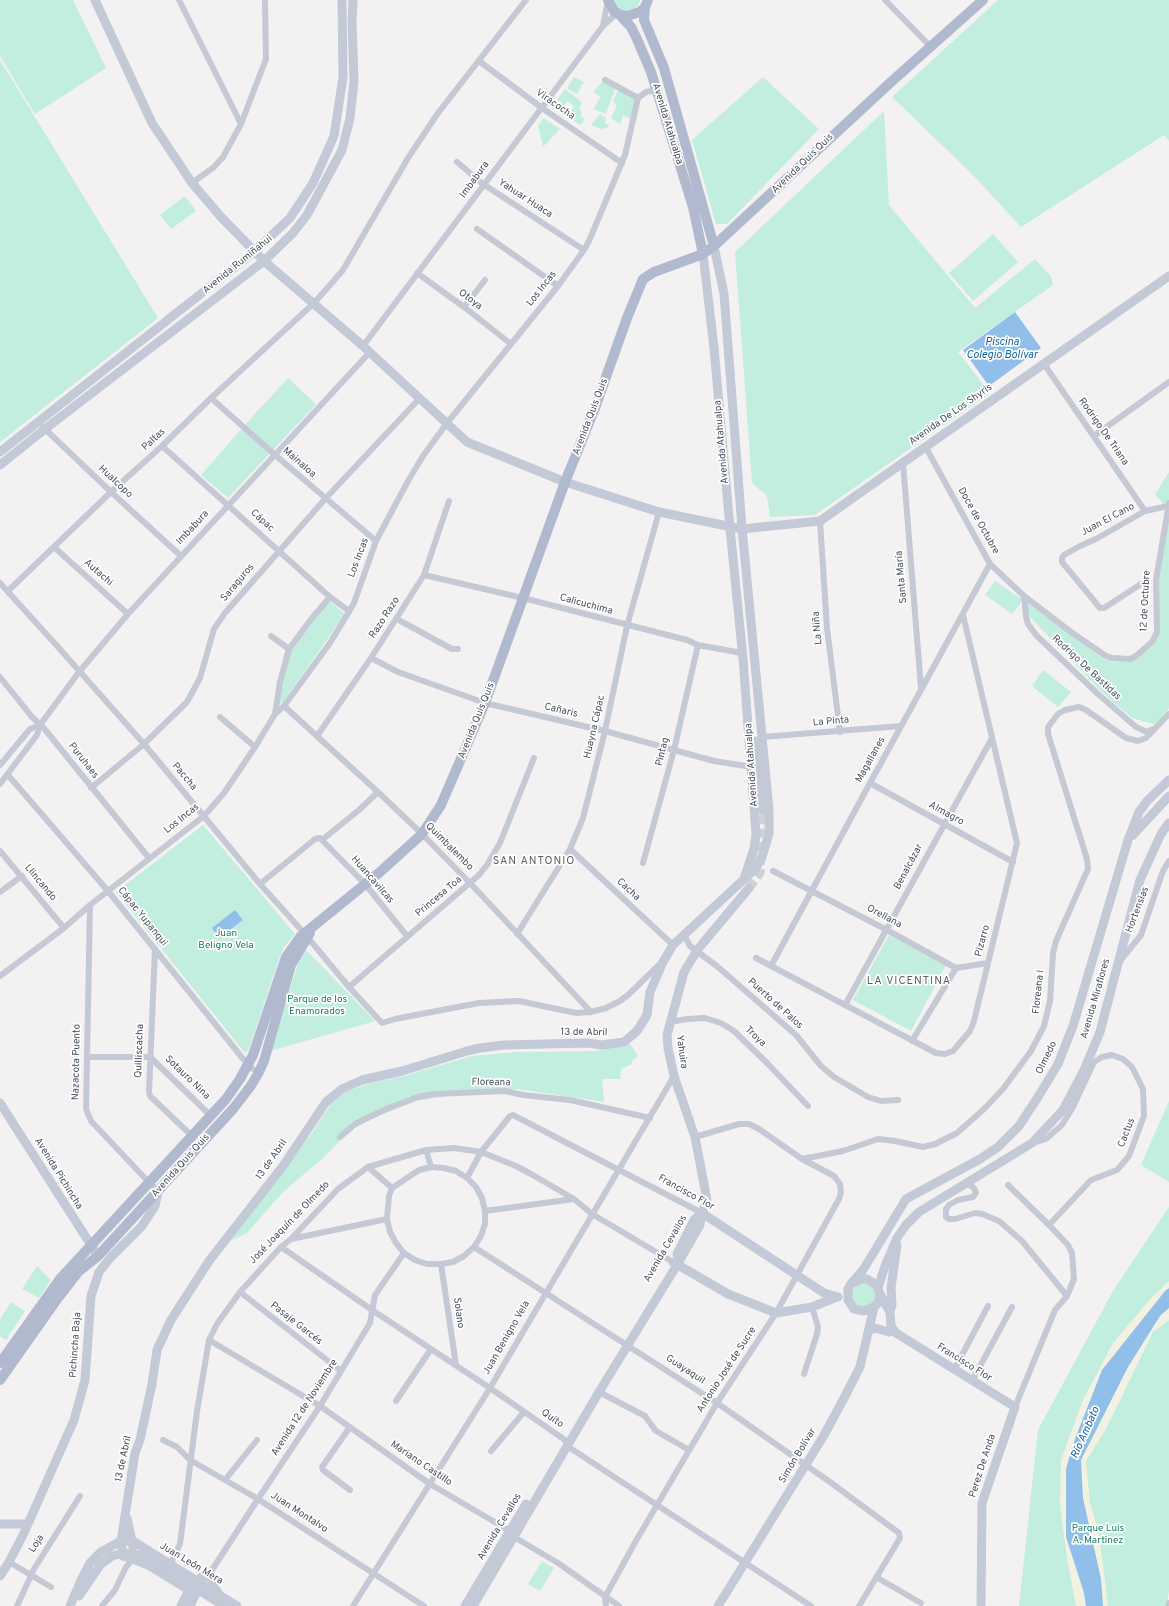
<!DOCTYPE html>
<html>
<head>
<meta charset="utf-8">
<style>
	body { margin:0 }
	canvas { display:block; background:#f3f1f1 }
</style>
</head>
<body>
<canvas width="1169" height="1606"></canvas>
<script>
const g = document.querySelector('canvas').getContext('2d');
g.lineJoin = 'round';
function fill(path, color) { g.fillStyle = color; g.fill(path, 'evenodd'); }
const poly = rows => new Path2D(rows.map(r => 'M' + r).join(''));
function trace(path, color, width, dash) { g.strokeStyle = color; g.lineWidth = width; g.lineCap = dash ? 'butt' : 'round'; g.setLineDash(dash || []); g.stroke(path); }
function drawText(font, color, halo, rows, align = 'center') {
  g.font = font + ' Overpass,sans-serif'; g.lineWidth = 3.5; g.setLineDash([]); g.textBaseline = 'middle'; g.strokeStyle = halo; g.fillStyle = color; for (const [text, x, y, turn = 0] of rows) {
    g.save(); g.translate(x, y); g.rotate((+turn || 0) * Math.PI / 180); g.textAlign = isNaN(turn) ? turn : align; if (halo) g.strokeText(text, 0, 0); g.fillText(text, 0, 0); g.restore();
  }
}
fill(poly([
	[0,0,73,0,106,68,35,114,0,56],
	[613,0,640,0,640,1,636,9,628,12,619,10],
	[998,0,1169,0,1169,141,1164,135,1021,227,974,176,892,97],
	[0,60,158,318,0,442],
	[574,77,584,82,577,94,567,88],
	[763,77,819,129,727,224,716,224,692,140],
	[603,81,616,86,606,114,593,109,601,97,593,92],
	[619,88,636,95,632,119,623,116,620,124,611,118,617,105,613,102],
	[565,89,582,102,579,109,582,112,580,117,585,118,581,125,567,117,574,106,567,101,565,105,557,100],
	[884,111,889,205,975,308,1035,259,1051,276,1053,285,958,352,990,393,815,515,770,517,767,496,752,483,735,252],
	[600,114,606,118,605,124,609,124,607,128,600,129,591,125],
	[543,118,560,129,543,147,538,126],
	[185,196,196,211,171,229,160,215],
	[993,234,1018,262,973,301,949,273],
	[288,378,316,404,228,498,201,475,252,417],
	[1169,472,1169,708,1157,725,1132,718,1104,694,1032,619,1027,613,1027,603,1083,643,1104,659,1113,662,1131,661,1153,646,1157,633,1159,576,1168,510,1155,494],
	[995,581,1023,600,1012,614,985,595],
	[325,598,345,614,283,702,273,708,285,651],
	[1043,670,1071,692,1058,707,1032,686],
	[203,825,295,934,284,947,279,959,249,1049,245,1053,116,892],
	[889,935,946,965,911,1031,853,1000],
	[306,950,375,1021,270,1051,299,961],
	[630,1044,638,1056,632,1061,632,1064,621,1069,620,1079,602,1079,604,1102,518,1089,482,1090,416,1101,371,1119,349,1131,322,1159,283,1192,247,1233,232,1240,242,1221,312,1133,331,1104,346,1092,370,1083,404,1076,472,1056,518,1052,595,1051],
	[1169,1101,1169,1182,1141,1165],
	[1169,1207,1169,1591,1166,1606,1019,1606,1038,1430,1113,1291],
	[37,1266,51,1280,39,1298,22,1289],
	[866,1282,877,1291,873,1305,856,1308,849,1292,851,1289],
	[11,1302,25,1311,6,1340,0,1336,0,1319],
	[542,1561,554,1568,540,1591,528,1584]
]), '#c1eede');
fill(poly([
	[1169,1281,1169,1320,1153,1332,1106,1429,1086,1461,1090,1503,1099,1533,1108,1606,1076,1606,1067,1558,1060,1506,1061,1460,1083,1400,1113,1343,1152,1297]
]), '#f3f2e2');
fill(poly([
	[1015,312,1041,348,989,386,963,350],
	[235,910,243,920,219,938,212,928],
	[1169,1288,1169,1308,1160,1316,1128,1367,1081,1460,1083,1498,1101,1579,1103,1606,1086,1606,1084,1593,1066,1537,1066,1469,1073,1444,1102,1370,1165,1291]
]), '#90c0ea');
trace(poly([
	[749,888,760,873,763,811]
]), '#d1d1d4', 9, [9, 4.5]);
trace(poly([
	[179,0,241,124],
	[885,0,931,47],
	[603,26,608,0],
	[479,61,542,108,622,163],
	[605,80,638,98],
	[457,162,483,184,584,250],
	[192,183,214,167,223,157,241,124,266,59,265,0],
	[477,229,558,286],
	[417,273,464,307,511,344],
	[464,307,485,280],
	[363,346,603,26,617,13],
	[1044,364,1145,511],
	[211,398,275,455,376,541],
	[43,427,111,492,181,556],
	[1094,436,1169,382],
	[162,446,330,597,349,611],
	[925,446,990,564,1024,596,1071,632,1106,656,1112,658,1130,659,1136,656,1152,642,1157,632,1156,580,1169,503],
	[903,463,921,688],
	[820,521,827,628,840,732],
	[54,547,128,614],
	[424,575,523,598,687,640,698,645,742,653],
	[0,583,58,647,144,744,260,884,304,933,349,987,382,1023,395,1019,479,1003,519,1001,576,1013,591,1012,606,1008,620,1001,628,995,661,963],
	[1141,584,1104,608,1100,608,1062,562,1062,558,1064,555,1080,546,1096,539,1145,511,1168,506],
	[8,591,111,492,162,446,211,398,314,303,330,285,343,270,408,158,438,113,526,0],
	[1024,596,1026,616,1028,624,1036,635,1098,694,1136,727,1147,732,1153,729],
	[397,619,452,649,458,649],
	[271,636,289,649],
	[371,658,398,672,485,703,605,731,714,761,752,767],
	[0,677,32,717,43,727,149,858],
	[284,706,378,792,422,834,470,883,591,1012],
	[275,714,280,682,289,649,312,618,330,597],
	[220,717,255,747],
	[317,736,371,658,424,575,449,501],
	[762,737,901,726],
	[0,765,30,729,40,725],
	[8,775,108,891,244,1060,258,1074],
	[870,783,1013,862],
	[0,784,37,735,40,725,79,672,128,614,370,352],
	[91,788,144,744,187,702,200,678,214,629,225,613,325,499,419,399],
	[322,840,359,810,378,792],
	[570,849,673,945],
	[0,851,64,928],
	[643,863,674,750,698,645],
	[773,871,887,930,956,968,988,963],
	[260,884,315,839,320,838,365,884,407,936],
	[0,892,22,876],
	[90,905,86,1109,91,1121,158,1192],
	[517,934,570,849,583,818,605,731,627,626,659,512],
	[684,935,690,946],
	[155,949,149,1092,150,1096,192,1136],
	[702,955,718,967,796,1035,821,1066,834,1077,868,1097,881,1101,898,1100],
	[756,958,936,1053,945,1054,953,1051,970,1031,974,1021,1017,843,963,615],
	[1120,961,1141,935,1163,871,1169,861],
	[771,966,870,783,990,564],
	[0,976,64,928,90,905,204,816,224,793,255,747,275,714,284,706,330,643,347,615,354,603,376,541,408,481,423,456,447,423,558,286,584,250,589,241,625,155,638,98,646,92,657,90],
	[349,987,479,875,487,865,500,843,534,758],
	[845,1005,992,738],
	[670,1022,687,1019,705,1018,721,1023,734,1031,767,1063,808,1106],
	[912,1041,956,968],
	[88,1057,150,1057,212,1117],
	[340,1137,355,1124,386,1109,418,1097,434,1094,505,1091,523,1095,570,1100,650,1118],
	[1033,1143,1046,1139,1062,1125,1073,1107,1094,1062,1102,1057,1112,1055,1123,1059,1132,1067,1143,1089,1144,1116,1129,1156,1117,1170,1091,1180,1049,1225],
	[426,1150,431,1167],
	[802,1159,843,1151,878,1139,895,1141,923,1147,935,1144,957,1133,984,1109,1003,1089,1031,1051,1044,1026,1050,1001,1053,953,1056,941,1088,869,1087,859,1048,734,1048,727,1058,714,1065,710,1079,707,1086,710,1126,738,1138,741,1146,738,1169,714],
	[368,1167,392,1188],
	[431,1167,444,1168,456,1171,467,1178,476,1187,482,1198,485,1211,485,1224,481,1236,474,1247,464,1256,453,1262,441,1264,427,1264,415,1260,404,1253,396,1243,390,1232,387,1219,389,1196,392,1188,419,1170,431,1167],
	[467,1178,481,1152,510,1116,513,1115,702,1213],
	[967,1183,974,1188,976,1193,973,1197,958,1200,949,1205,946,1209,946,1217,949,1219,955,1219,975,1213,982,1214,999,1221,1022,1241,1067,1296],
	[1008,1185,1049,1225,1068,1245,1072,1253,1074,1279,1067,1296,1055,1310,1015,1407],
	[485,1211,574,1199],
	[291,1239,387,1219],
	[281,1247,372,1310,490,1388,565,1440,567,1446,811,1606],
	[474,1247,717,1403,830,1482,899,1533,900,1538,859,1606],
	[441,1264,456,1365],
	[240,1292,341,1371],
	[209,1340,320,1406,430,1484,510,1531,514,1537,558,1563,619,1606],
	[954,1370,988,1306],
	[804,1374,817,1334,818,1327,812,1307],
	[972,1381,1012,1307],
	[599,1392,645,1416,656,1431,689,1450],
	[396,1401,431,1349],
	[163,1440,177,1447,190,1460,258,1499,424,1606],
	[491,1451,524,1412],
	[225,1480,257,1440],
	[350,1490,323,1470,322,1467,350,1427],
	[9,1562,51,1587],
	[170,1565,180,1544,197,1411,209,1340,217,1324,240,1292,281,1247,291,1239,338,1189,368,1167,426,1150,454,1148,481,1152,516,1166,531,1174,574,1199,592,1214,673,1262],
	[876,1577,921,1603],
	[195,1580,206,1572,212,1570],
	[201,1583,211,1575,212,1570,258,1499,320,1406,370,1323,375,1295,404,1253],
	[17,1606,34,1569,80,1496],
	[102,1606,115,1590,126,1567,133,1559],
	[353,1606,490,1388,674,1076],
	[606,1606,605,1597,637,1539,717,1403,776,1313,839,1199,841,1192,840,1184,834,1176,802,1159,759,1129,749,1124,739,1124,695,1137],
	[1169,1606,1169,1603]
]), '#c5c9d5', 6);
trace(poly([
	[95,0,152,123,192,183,221,217,264,261,363,346,467,442,565,482,659,512,742,529,820,521,1169,276],
	[703,254,714,348,730,528,743,659,756,834,754,849,745,876],
	[0,452,254,252,290,218,313,183,334,136,343,77,342,0],
	[0,465,45,429,264,261,293,233,307,215,342,150,350,118,354,81,352,23,353,0],
	[756,741,763,811],
	[1132,836,1169,796],
	[0,1103,98,1256],
	[702,1213,824,1293,838,1297],
	[677,1254,694,1220,702,1213],
	[673,1262,728,1294,776,1313,812,1307,837,1297],
	[853,1283,862,1279,867,1279,875,1284,878,1288,880,1296,878,1303,874,1307,864,1311,854,1309,848,1300,848,1289,850,1285,863,1270,906,1199,980,1159,998,1147,1019,1126,1038,1097,1058,1064,1073,1026,1128,840,1139,812,1147,801,1169,780],
	[878,1288,885,1266,897,1238,906,1225,919,1212,1032,1143,1063,1110,1084,1070,1100,1032,1140,880,1161,834,1169,823],
	[879,1292,890,1312,891,1326,896,1333,1015,1407,982,1503,981,1606],
	[890,1311,892,1305,891,1288,897,1245],
	[869,1330,875,1328,889,1332],
	[127,1518,133,1547],
	[0,1524,27,1524],
	[211,1575,214,1587,219,1594],
	[0,1576,9,1562,24,1533,74,1420,85,1380,91,1296,99,1272,110,1258,142,1226,155,1206,158,1192],
	[189,1590,148,1565,133,1559,123,1556,121,1541,135,1453,140,1440,152,1384,157,1350,171,1320,209,1261,283,1166,326,1102,342,1089,362,1080,402,1071,467,1051,480,1048,504,1045,587,1043,602,1045,624,1042,637,1031,647,1015,650,992,663,962,673,945,741,882,756,868,762,857,769,834,769,810,742,528,724,294,714,246],
	[79,1596,101,1564,112,1556,120,1554],
	[70,1606,82,1578,90,1563,101,1552,121,1541,133,1541,237,1606],
	[181,1606,191,1586],
	[190,1606,201,1583],
	[465,1606,526,1504],
	[473,1606,599,1392,677,1265,700,1225,702,1213,707,1200,695,1137,674,1076,668,1048,667,1035,684,972,698,949,749,888],
	[718,1606,823,1437,843,1400,860,1367,874,1307]
]), '#c4c9d8', 9);
trace(poly([
	[608,0,614,11,620,15,627,16,640,12,645,7,648,0],
	[645,7,644,20,664,68,714,246],
	[620,15,631,27,637,39,651,72,693,207,703,254],
	[0,1363,60,1279,192,1136,226,1099,240,1079,253,1055,286,957,300,937,380,872,422,834,441,805,485,703,565,482,595,408,627,318,643,279,654,272,703,254,714,246,891,82,983,0],
	[0,1380,55,1302,79,1271,98,1256,233,1109,250,1087,258,1074,264,1061,291,965,310,933]
]), '#b1b9ce', 10);
trace(poly([
	[690,946,702,955]
]), '#c5c9d5', 6);
trace(poly([
	[120,1554,132,1553,150,1559,224,1606]
]), '#c4c9d8', 9);
drawText('10px', '#494f5e', '#fff', [
	["Viracocha",555,105,35],
	["Avenida Atahualpa",667,124,73],
	["Avenida Quis Quis",803,164,-44],
	["Imbabura",475,180,-54],
	["Yahuar Huaca",525,199,33],
	["Avenida Rumiñahui",238,265,-39],
	["Los Incas",542,289,-52],
	["Otoya",470,300,37],
	["Avenida De Los Shyris",951,415,-35],
	["Avenida Quis Quis",591,417,-69],
	["Rodrigo De Triana",1103,432,55],
	["Paltas",154,440,-43],
	["Avenida Atahualpa",722,442,-95],
	["Mainaloa",299,463,41],
	["Hualcopo",115,482,43],
	["Juan El Cano",1108,520,-28],
	["Cápac",262,521,42],
	["Doce de Octubre",978,521,61],
	["Imbabura",193,528,-47],
	["Los Incas",359,558,-69],
	["Autachi",98,573,42],
	["Santa María",902,577,-95],
	["Saraguros",238,583,-50],
	["12 de Octubre",1146,601,-87],
	["Calicuchima",586,605,15],
	["Razo Razo",385,618,-57],
	["La Niña",818,628,-95],
	["Rodrigo De Bastidas",1086,668,43],
	["Cañaris",561,711,13],
	["Avenida Quis Quis",477,721,-68],
	["La Pinta",831,722,-5],
	["Huayna Cápac",595,727,-77],
	["Pintag",663,752,-76],
	["Magallanes",871,760,-61],
	["Puruhaes",83,761,52],
	["Avenida Atahualpa",752,765,-94],
	["Paccha",184,777,50],
	["Almagro",946,814,29],
	["Los Incas",182,819,-39],
	["Quimbalembo",449,847,45],
	["Benalcázar",909,867,-62],
	["Huancavilcas",372,880,49],
	["Llincando",40,883,50],
	["Cacha",628,890,43],
	["Princesa Toa",439,897,-40],
	["Hortensias",1138,910,-69],
	["Cápac Yupanqui",142,917,51],
	["Orellana",884,917,28],
	["Pizarro",983,941,-75],
	["Floreana I",1039,992,-84],
	["Avenida Miraflores",1096,999,-74],
	["Puerto de Palos",775,1004,42],
	["13 de Abril",584,1033,1],
	["Troya",755,1037,44],
	["Quilliscacha",140,1051,-88],
	["Yahuira",681,1052,82],
	["Olmedo",1047,1058,-64],
	["Nazacota Puento",77,1062,-89],
	["Sotauro Nina",187,1078,44],
	["Floreana",491,1083,1],
	["Cactus",1127,1133,-69],
	["13 de Abril",272,1160,-55],
	["Avenida Quis Quis",181,1166,-48],
	["Avenida Pichincha",58,1174,58],
	["Francisco Flor",686,1193,29],
	["José Joaquín de Olmedo",290,1223,-46],
	["Avenida Cevallos",666,1249,-60],
	["Solano",458,1313,82],
	["Pasaje Garcés",296,1324,38],
	["Juan Benigno Vela",507,1338,-60],
	["Pichincha Baja",76,1345,-86],
	["Francisco Flor",964,1363,32],
	["Guayaquil",685,1370,33],
	["Antonio José de Sucre",727,1370,-57],
	["Avenida 12 de Noviembre",305,1408,-57],
	["Quito",552,1419,35],
	["Simón Bolívar",798,1456,-59],
	["13 de Abril",124,1459,-78],
	["Mariano Castillo",421,1464,34],
	["Perez De Anda",983,1466,-72],
	["Juan Montalvo",299,1513,33],
	["Avenida Cevallos",500,1527,-59],
	["Loja",37,1544,-57],
	["Juan León Mera",191,1564,31]
]);
drawText('10px', '#1a7e65', '#fff', [
	["Juan",226,934],
	["Beligno Vela",226,946],
	["Parque de los",317,1000],
	["Enamorados",317,1012],
	["Parque Luis",1098,1529],
	["A. Martinez",1098,1541]
]);
drawText('italic 11px', '#1163a8', '#fff', [
	["Piscina",1002,343],
	["Colegio Bolívar",1002,356],
	["Río Ambato",1086,1433,-66]
]);
g.letterSpacing = '1px';
drawText('11px', '#5d5f65', '#fff', [
	["SAN ANTONIO",534,862],
	["LA VICENTINA",909,982]
]);
g.letterSpacing = '0px';
</script>
</body>
</html>
